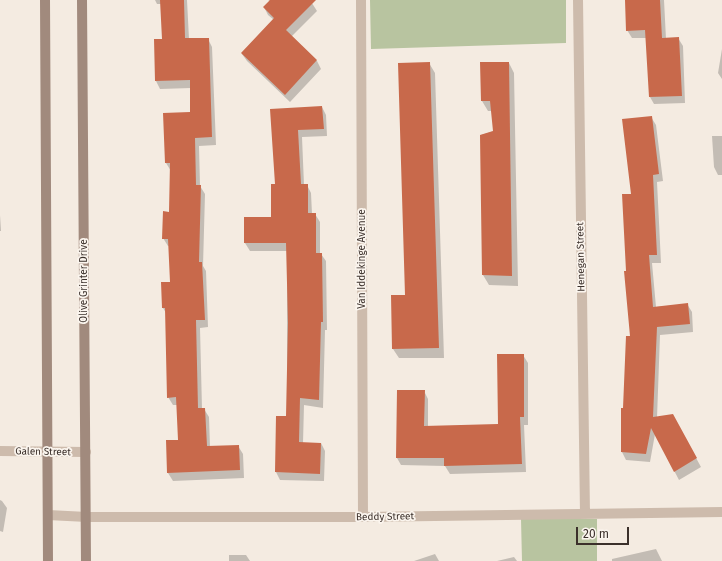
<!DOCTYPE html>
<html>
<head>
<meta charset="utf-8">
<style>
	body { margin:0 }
	#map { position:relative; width:722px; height:561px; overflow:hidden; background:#f4ebe1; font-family:"Fira Sans",sans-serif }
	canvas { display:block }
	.scale { position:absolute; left:576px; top:527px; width:53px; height:18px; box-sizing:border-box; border:2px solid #3b302b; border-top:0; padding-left:5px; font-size:12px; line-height:14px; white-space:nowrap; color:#3b302b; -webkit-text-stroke:3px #fbf5ee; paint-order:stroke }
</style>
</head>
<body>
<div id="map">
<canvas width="722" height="561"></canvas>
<div class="scale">20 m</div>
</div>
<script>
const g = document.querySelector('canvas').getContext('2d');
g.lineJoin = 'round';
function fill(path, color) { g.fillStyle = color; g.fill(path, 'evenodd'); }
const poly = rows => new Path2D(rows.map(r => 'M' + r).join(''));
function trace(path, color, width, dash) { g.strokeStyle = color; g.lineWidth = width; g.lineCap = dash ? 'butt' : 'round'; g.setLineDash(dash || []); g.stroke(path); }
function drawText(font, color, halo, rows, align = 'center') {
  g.font = font + ' "Fira Sans",sans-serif'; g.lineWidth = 3.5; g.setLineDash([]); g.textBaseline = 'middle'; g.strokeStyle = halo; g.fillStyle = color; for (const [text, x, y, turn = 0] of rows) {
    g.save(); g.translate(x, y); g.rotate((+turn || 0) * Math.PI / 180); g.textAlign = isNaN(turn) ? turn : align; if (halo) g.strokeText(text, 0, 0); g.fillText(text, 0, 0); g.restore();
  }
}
fill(poly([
	[370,0,566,0,566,43,371,49],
	[521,519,597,519,597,561,522,561]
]), '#b8c4a0');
fill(poly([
	[155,0,187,0,189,39,208,39,212,47,216,145,199,146,200,186,205,194,203,266,206,271,208,327,200,328,202,409,204,409,209,417,210,447,238,446,243,454,244,478,173,481,168,473,167,441,179,441,178,405,173,405,168,397,166,313,163,308,171,283,170,246,168,246,163,238,170,213,171,171,166,163,191,113,191,88,160,89,156,81,163,40,161,4,157,4],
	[268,0,310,0,317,11,291,37,317,61,321,69,290,102,247,61,242,54,274,20,268,15,264,7,270,1],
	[626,0,664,0,666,39,678,38,683,46,685,103,654,104,650,97,647,38,632,38,627,30],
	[722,49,722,79,718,73],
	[429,63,435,73,444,358,399,358,393,349,406,296],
	[509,63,514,73,518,286,489,285,483,275,481,135,494,131,492,111,488,111,482,101],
	[322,107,326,115,327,136,302,137,304,185,307,185,311,193,312,214,315,214,320,222,320,254,321,254,326,261,327,330,325,330,323,408,304,405,303,443,321,443,325,451,324,481,280,480,276,472,277,417,287,418,287,251,250,251,245,243,245,218,272,218,276,185,272,110],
	[651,117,656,125,663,181,657,182,661,263,652,263,656,307,687,304,692,312,693,332,660,335,657,418,673,416,701,467,679,480,655,434,650,462,626,460,622,452,622,409,624,409,631,337,628,272,632,195],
	[712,136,722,136,722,175,718,175,714,167],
	[0,215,1,231,0,231],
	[523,355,528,363,528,425,524,425,526,472,450,474,445,466,401,465,397,458,424,391,428,399,428,427,499,425],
	[0,500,2,501,7,508,3,532,0,531],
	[656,549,662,561,612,561,612,559],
	[435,554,439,561,414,561],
	[229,555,246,555,250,561,229,561],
	[514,557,517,561,497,561]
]), '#0003');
fill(poly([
	[160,0,184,0,185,38,209,38,212,137,195,138,196,185,201,185,199,262,202,262,205,320,196,320,198,408,205,408,207,446,239,445,240,470,167,473,166,440,178,440,176,397,167,398,165,308,162,308,161,282,170,282,168,239,162,239,163,211,169,212,170,163,165,163,163,113,190,112,190,80,155,81,154,39,162,39],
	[270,0,316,0,286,30,317,60,285,95,241,53,274,18,263,7],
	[625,0,660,0,662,38,679,37,682,96,649,97,645,30,626,31],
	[430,62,439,348,392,349,391,295,405,295,398,63],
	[480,62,509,62,512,276,482,275,480,135,493,131,490,101,481,101],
	[322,106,324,129,298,130,301,184,308,184,308,213,316,213,316,253,322,253,323,322,321,322,319,400,300,398,299,442,321,443,320,474,275,472,276,416,286,416,288,323,286,243,244,243,244,217,271,217,271,184,275,184,270,109],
	[652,116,659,174,653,175,657,255,649,255,653,307,688,303,690,324,657,327,653,417,673,414,697,458,674,472,651,428,646,454,621,452,621,408,623,408,626,336,630,336,624,271,626,271,622,194,631,194,622,119],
	[497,354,524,354,524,417,520,417,522,464,444,466,444,458,396,458,397,390,425,390,424,426,498,424]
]), '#c8694b');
trace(poly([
	[361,0,363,517],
	[578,0,585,514],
	[0,451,86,452],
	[48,515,87,517,363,517,722,512]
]), '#cdbbac', 10);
trace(poly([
	[45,0,48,561],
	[82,0,86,561]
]), '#a18a7d', 10);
drawText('10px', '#3b302b', '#fbf5ee', [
	["Henegan Street",581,257,-91],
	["Van Iddekinge Avenue",362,259,-90],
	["Olive Grinter Drive",84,281,-90],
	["Galen Street",43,452,1],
	["Beddy Street",385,517,-1]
]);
</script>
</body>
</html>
